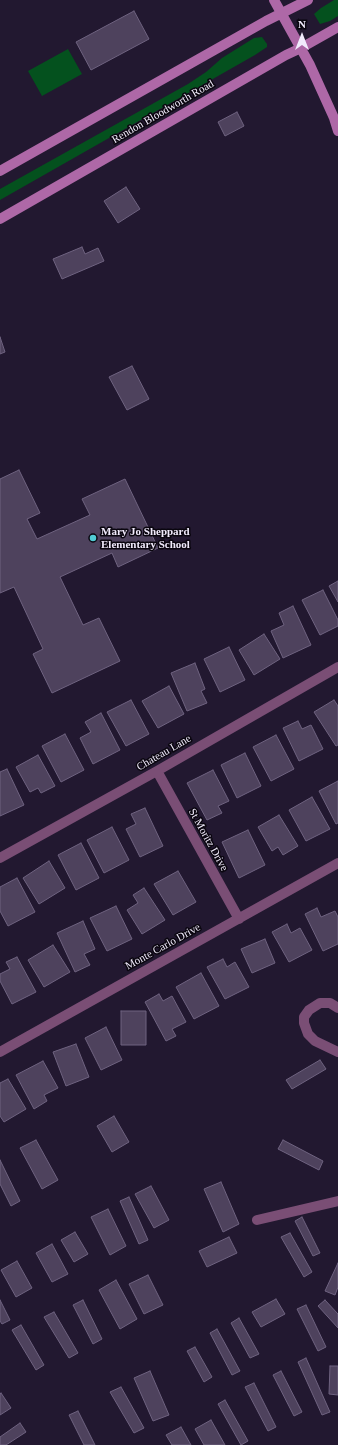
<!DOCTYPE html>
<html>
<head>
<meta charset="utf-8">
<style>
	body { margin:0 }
	#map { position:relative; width:338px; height:1445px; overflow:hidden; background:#221830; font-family:Georgia,serif }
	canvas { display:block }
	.north { position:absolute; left:282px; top:16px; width:40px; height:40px; -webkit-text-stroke:3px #0a060f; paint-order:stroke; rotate:0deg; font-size:11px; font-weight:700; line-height:16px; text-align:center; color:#f1ebfc }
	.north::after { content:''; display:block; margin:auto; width:14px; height:18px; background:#f1ebfc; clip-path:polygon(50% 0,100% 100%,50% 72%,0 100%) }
</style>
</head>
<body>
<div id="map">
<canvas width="338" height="1445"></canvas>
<div class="north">N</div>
</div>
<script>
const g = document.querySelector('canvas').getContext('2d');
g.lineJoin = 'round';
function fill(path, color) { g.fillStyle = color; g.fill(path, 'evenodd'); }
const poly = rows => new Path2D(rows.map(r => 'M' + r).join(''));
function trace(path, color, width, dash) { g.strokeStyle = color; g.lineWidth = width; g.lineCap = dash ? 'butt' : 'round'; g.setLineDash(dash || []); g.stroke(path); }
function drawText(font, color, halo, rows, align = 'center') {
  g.font = font + ' Georgia,serif'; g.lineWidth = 3; g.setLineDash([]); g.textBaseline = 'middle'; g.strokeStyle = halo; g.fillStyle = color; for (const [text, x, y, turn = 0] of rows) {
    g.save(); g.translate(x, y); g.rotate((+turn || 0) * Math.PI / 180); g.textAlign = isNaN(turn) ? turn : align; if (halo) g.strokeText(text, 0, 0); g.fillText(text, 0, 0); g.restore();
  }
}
fill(poly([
	[334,0,338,0,338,16,330,21,320,24,314,14,321,8],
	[262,37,267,44,267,47,255,55,0,200,0,189,188,84,206,72,222,58,254,38],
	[68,49,82,74,42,96,28,71]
]), '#04511e');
const building = poly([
	[134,11,149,39,91,70,76,42,134,11],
	[237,112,244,126,225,136,218,122,237,112],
	[126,187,140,209,118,223,104,201,126,187],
	[82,247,85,254,98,248,104,261,62,279,53,259,82,247],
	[0,337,5,352,0,354,0,337],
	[132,366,149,399,127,410,109,377,132,366],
	[19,470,40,513,27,519,37,539,90,515,82,499,125,479,158,548,118,567,112,553,60,577,83,625,99,618,120,661,52,693,33,654,43,649,14,587,0,593,0,479,19,470],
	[338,581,338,602,329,586,338,581],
	[323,590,338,620,338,626,320,635,302,600,323,590],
	[293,606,311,645,283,658,271,631,284,625,279,613,293,606],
	[264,634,280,659,254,675,239,650,264,634],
	[229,647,245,680,220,692,204,659,229,647],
	[195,663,205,689,201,691,207,703,187,711,171,673,195,663],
	[169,686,184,714,158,728,142,701,169,686],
	[131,700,149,734,126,746,107,712,131,700],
	[334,700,338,706,338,745,336,746,314,712,334,700],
	[101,713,120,750,93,764,80,738,91,732,85,722,101,713],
	[298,721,302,729,311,725,323,749,299,761,283,728,298,721],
	[65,734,84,770,61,782,42,746,65,734],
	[276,735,294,769,271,781,253,747,276,735],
	[245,753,261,786,237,798,221,765,245,753],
	[38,755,55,786,41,793,38,788,30,792,16,767,38,755],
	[7,769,24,805,0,816,0,772,7,769],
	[213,770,229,801,218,806,222,813,207,820,187,783,213,770],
	[338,781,338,823,336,824,319,791,338,781],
	[312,797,330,829,306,841,289,810,312,797],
	[145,808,163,846,140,857,126,829,136,824,131,814,145,808],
	[279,815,298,846,283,855,278,847,272,851,258,827,279,815],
	[112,827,129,860,104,873,87,840,112,827],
	[248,830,265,865,239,878,222,842,248,830],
	[81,843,99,878,76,890,58,855,81,843],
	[49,861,65,888,39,904,23,878,49,861],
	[178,871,196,902,173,915,154,884,178,871],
	[17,878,35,912,8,926,0,911,0,887,17,878],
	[144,888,165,920,142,934,127,910,138,903,133,895,144,888],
	[116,906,132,939,107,951,90,918,116,906],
	[317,908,321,917,335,911,338,917,338,944,323,951,305,914,317,908],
	[83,921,95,949,84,954,90,965,75,972,57,933,83,921],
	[287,924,291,933,300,928,312,950,289,962,272,932,287,924],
	[265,939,275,963,252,973,241,949,265,939],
	[53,945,70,972,44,987,28,960,53,945],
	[17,957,36,992,12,1004,0,981,0,974,10,969,6,962,17,957],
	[223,959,227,967,235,962,249,987,225,999,207,967,223,959],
	[201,973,219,1006,194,1019,176,987,201,973],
	[159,994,163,1001,172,996,186,1022,172,1029,176,1036,166,1041,145,1002,159,994],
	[121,1011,146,1011,146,1045,121,1045,121,1011],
	[106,1027,122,1060,101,1070,85,1038,106,1027],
	[76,1044,89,1077,66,1086,53,1052,76,1044],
	[320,1060,326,1069,292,1089,286,1080,320,1060],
	[43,1061,58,1088,44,1095,47,1101,34,1109,16,1075,43,1061],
	[8,1079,26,1109,4,1122,0,1116,0,1083,8,1079],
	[114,1116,129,1142,112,1152,97,1126,114,1116],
	[36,1140,58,1180,42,1189,20,1148,36,1140],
	[283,1140,323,1161,319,1170,278,1149,283,1140],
	[0,1160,20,1201,11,1206,0,1184,0,1160],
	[221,1182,239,1224,223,1232,204,1189,221,1182],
	[151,1186,169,1220,154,1228,135,1194,151,1186],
	[129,1197,148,1240,139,1244,120,1201,129,1197],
	[108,1209,126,1246,110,1255,91,1217,108,1209],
	[302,1217,320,1253,313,1256,295,1221,302,1217],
	[75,1232,88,1254,74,1262,61,1240,75,1232],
	[290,1233,312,1272,304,1277,281,1237,290,1233],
	[229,1237,237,1253,207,1267,199,1251,229,1237],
	[52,1244,68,1274,52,1282,36,1253,52,1244],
	[17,1261,32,1288,16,1297,1,1270,17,1261],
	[338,1263,338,1287,335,1295,325,1291,338,1263],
	[148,1275,163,1305,144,1314,129,1284,148,1275],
	[116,1280,137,1319,120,1329,99,1290,116,1280],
	[276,1299,285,1314,261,1327,252,1312,276,1299],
	[0,1300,10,1320,2,1324,0,1321,0,1300],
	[83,1300,102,1339,93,1344,73,1305,83,1300],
	[325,1300,338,1314,338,1328,318,1306,325,1300],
	[306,1305,326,1347,318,1351,297,1309,306,1305],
	[54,1312,78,1353,69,1358,44,1317,54,1312],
	[239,1318,259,1354,250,1358,231,1323,239,1318],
	[21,1325,44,1365,36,1370,12,1330,21,1325],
	[217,1329,240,1371,232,1375,210,1333,217,1329],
	[195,1347,212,1377,204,1382,187,1351,195,1347],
	[306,1358,330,1412,322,1415,298,1362,306,1358],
	[330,1366,338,1366,338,1395,329,1394,330,1366],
	[150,1371,169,1415,153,1421,134,1378,150,1371],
	[281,1371,302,1412,294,1416,273,1375,281,1371],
	[254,1383,276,1427,268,1431,245,1387,254,1383],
	[121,1387,144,1428,134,1433,110,1392,121,1387],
	[1,1393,11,1408,0,1415,0,1394,1,1393],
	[225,1400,248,1441,241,1445,218,1404,225,1400],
	[78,1411,95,1445,84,1445,69,1415,78,1411],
	[211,1420,225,1445,204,1445,195,1429,211,1420],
	[20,1423,26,1432,6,1445,0,1445,0,1437,20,1423],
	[181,1427,191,1445,172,1445,166,1435,181,1427]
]);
fill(building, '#4e425d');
trace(building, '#6f6380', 1);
trace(poly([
	[157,771,239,919],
	[0,858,157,771,338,667],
	[338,1008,330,1003,320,1003,309,1010,304,1017,304,1023,308,1034,315,1041,338,1052],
	[0,1052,338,863],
	[257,1220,338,1201]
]), '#7a4e75', 10);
trace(poly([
	[274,0,310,65,334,118,338,131],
	[0,171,266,21,308,0],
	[0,219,286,55,301,48,338,27]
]), '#ae68a7', 10);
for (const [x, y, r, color] of [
	[93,538,4,"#51ccd4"]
]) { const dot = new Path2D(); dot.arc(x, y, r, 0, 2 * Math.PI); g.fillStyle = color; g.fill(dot); trace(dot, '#0a060f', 1.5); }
drawText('11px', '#f1ebfc', '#0a060f', [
	["Rendon Bloodworth Road",163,112,-30],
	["Chateau Lane",164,753,-30],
	["St Moritz Drive",208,840,61],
	["Monte Carlo Drive",163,947,-29]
]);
drawText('bold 11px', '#f1ebfc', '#0a060f', [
	["Mary Jo Sheppard",101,532],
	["Elementary School",101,545]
], 'left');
</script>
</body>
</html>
